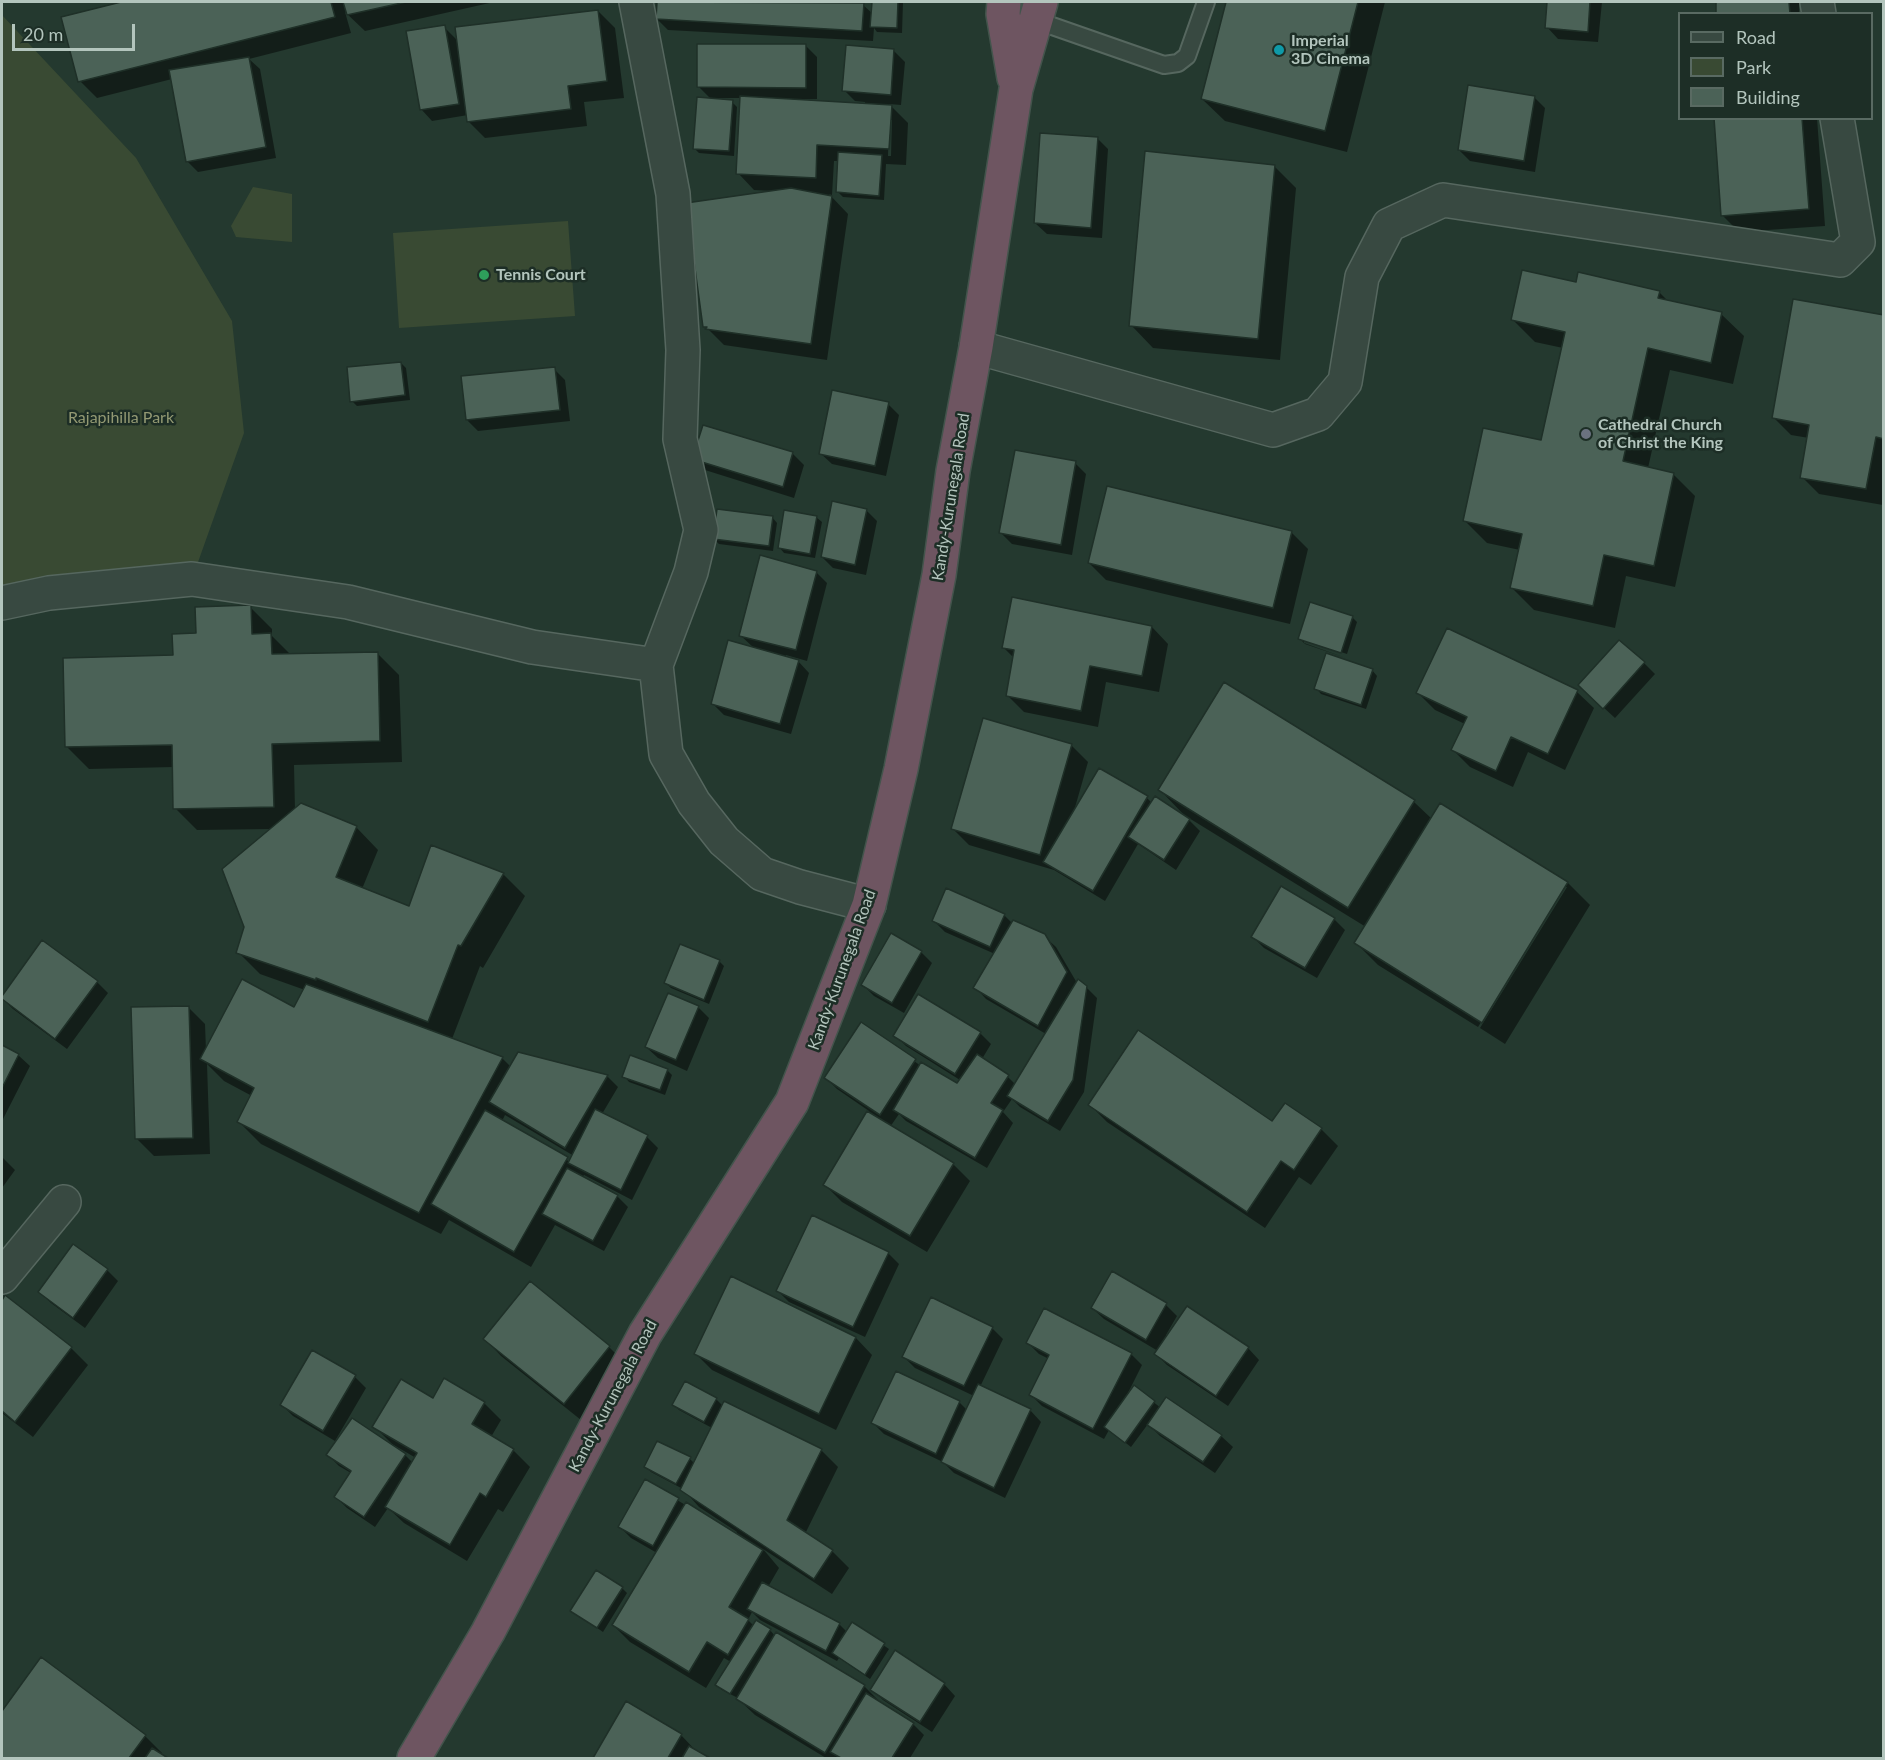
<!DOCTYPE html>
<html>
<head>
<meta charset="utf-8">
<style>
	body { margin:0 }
	#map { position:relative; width:1885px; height:1760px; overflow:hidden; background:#24392f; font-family:Lato,sans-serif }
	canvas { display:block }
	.frame { position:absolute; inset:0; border:3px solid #b3c5bd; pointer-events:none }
	.legend { position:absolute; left:1678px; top:12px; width:195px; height:108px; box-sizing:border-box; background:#1d2e26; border:2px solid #596a62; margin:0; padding:8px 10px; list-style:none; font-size:18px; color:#b3c5bd }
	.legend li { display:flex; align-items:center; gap:12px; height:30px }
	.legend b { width:30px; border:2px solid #596a62 }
	.scale { position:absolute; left:12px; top:24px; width:123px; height:27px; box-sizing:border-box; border:3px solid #b3c5bd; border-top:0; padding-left:8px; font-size:18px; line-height:21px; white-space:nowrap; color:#b3c5bd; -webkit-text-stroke:4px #1d2e26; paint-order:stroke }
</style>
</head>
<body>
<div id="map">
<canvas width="1885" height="1760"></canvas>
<div class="frame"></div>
<ul class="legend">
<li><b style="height:8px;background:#384941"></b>Road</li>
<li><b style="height:16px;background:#394a33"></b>Park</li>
<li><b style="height:16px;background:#4b6257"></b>Building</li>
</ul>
<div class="scale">20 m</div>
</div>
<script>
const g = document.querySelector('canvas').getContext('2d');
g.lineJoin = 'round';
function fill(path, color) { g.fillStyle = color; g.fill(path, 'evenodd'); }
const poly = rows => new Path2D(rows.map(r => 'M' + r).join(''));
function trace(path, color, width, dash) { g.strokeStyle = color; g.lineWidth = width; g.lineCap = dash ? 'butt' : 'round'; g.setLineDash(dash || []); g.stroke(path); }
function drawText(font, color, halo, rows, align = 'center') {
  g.font = font + ' Lato,sans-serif'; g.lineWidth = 5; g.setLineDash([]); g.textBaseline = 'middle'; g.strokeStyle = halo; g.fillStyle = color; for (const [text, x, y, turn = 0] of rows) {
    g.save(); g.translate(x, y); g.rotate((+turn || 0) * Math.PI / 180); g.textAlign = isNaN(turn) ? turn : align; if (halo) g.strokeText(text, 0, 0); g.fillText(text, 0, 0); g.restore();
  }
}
fill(poly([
	[2,15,136,158,232,321,244,433,192,579,2,603],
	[253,187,292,194,292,242,236,237,231,226],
	[568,221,575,316,399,328,393,233]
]), '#394a33');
fill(poly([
	[127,2,494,2,365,31,345,12,351,33,249,59,260,69,276,158,198,172,187,161,172,79,97,98,80,81,63,18],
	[658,2,809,2,863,5,873,14,873,2,903,2,902,33,877,32,874,28,873,41,668,30,657,19],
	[1227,2,1385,2,1347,152,1225,121,1202,99],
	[1549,2,1602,2,1598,42,1558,39,1547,27],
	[1717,2,1799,2,1799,14,1718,14],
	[598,11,615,28,624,98,584,102,587,126,485,138,468,121,468,115,432,121,421,109,444,27,458,41],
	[806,46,817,57,817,99,804,99,804,102,865,105,865,102,855,101,844,90,894,51,905,62,901,105,889,104,908,123,906,165,886,164,884,200,843,197,838,192,839,161,834,161,832,195,829,194,848,214,827,360,724,345,705,326,772,191,754,190,738,173,741,98,717,98,717,100,732,102,737,107,734,156,699,153,694,148,712,100,699,87],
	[889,120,892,120,891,156,888,156],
	[1534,97,1545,108,1535,172,1470,161,1459,150],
	[1715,118,1817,118,1825,226,1739,232,1722,215],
	[1097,138,1108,149,1102,238,1047,234,1035,223],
	[1274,166,1296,188,1280,360,1153,348,1131,325],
	[1577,284,1659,292,1669,302,1721,314,1744,336,1733,384,1670,370,1648,468,1673,474,1695,496,1675,587,1626,576,1615,628,1534,610,1512,588,1520,550,1487,543,1465,521,1542,442,1563,348,1535,342,1513,320],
	[1884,317,1883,505,1819,494,1802,477,1809,438,1791,435,1774,418],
	[401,363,406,368,410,400,357,406,352,401],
	[554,369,565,380,570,421,478,431,467,420],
	[888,404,899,415,886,476,832,464,820,453],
	[704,427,793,454,804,465,794,498,705,470,693,459],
	[1075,463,1086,474,1072,555,1012,544,1001,533],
	[866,510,877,521,866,575,833,568,822,557],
	[772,517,777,523,773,551,719,544,714,539],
	[816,517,822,522,815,558,784,553,779,547],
	[1291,532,1308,549,1290,624,1106,580,1089,563],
	[816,572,827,583,807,661,786,655,785,658,798,661,809,673,791,734,724,715,713,704,755,649,740,635],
	[250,607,272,629,272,636,291,655,377,653,399,675,402,762,294,765,295,810,356,827,378,850,362,889,410,908,503,874,525,896,483,968,480,966,452,1039,502,1058,511,1067,607,1076,618,1087,602,1114,647,1137,658,1148,632,1200,584,1175,582,1178,617,1196,628,1207,604,1251,555,1225,531,1267,449,1220,441,1234,261,1144,239,1122,252,1096,224,1081,207,1064,210,1154,154,1156,137,1139,188,1007,205,1024,206,1051,295,1009,305,990,260,974,238,952,273,829,197,830,175,808,174,767,89,769,67,747,175,657,198,634],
	[505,1115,574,1156,570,1162,502,1121],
	[1352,617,1357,622,1347,654,1304,640,1304,643,1346,658,1305,644,1300,639],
	[1152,627,1168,644,1159,692,1106,682,1098,727,1024,712,1007,695,1014,658,1003,647],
	[1644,663,1655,674,1615,718,1591,696],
	[1372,670,1377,676,1366,709,1321,694,1316,688],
	[1577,692,1594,708,1565,770,1528,752,1513,787,1470,767,1453,750,1465,724,1435,710,1418,693],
	[1071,745,1088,762,1074,811,1147,798,1152,803,1186,817,1200,831,1176,870,1138,844,1105,901,1054,870,969,845,952,828],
	[1160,790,1414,802,1432,819,1440,805,1568,883,1590,905,1505,1044,1480,1028,1567,887,1564,887,1478,1027,1378,965,1356,943,1366,927,1184,815],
	[1004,915,1013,924,1044,936,1056,947,1077,983,1086,987,1097,998,1084,1092,1060,1131,1020,1107,1012,1099,1003,1112,1013,1123,987,1168,906,1121,899,1114,890,1127,953,1164,970,1181,927,1252,842,1202,825,1185,869,1111,837,1089,826,1078,862,1024,921,1066,957,1085,960,1080,906,1046,895,1035,980,1033,991,1044,982,1059,1008,1077,1015,1084,1046,1034,986,999,975,987,995,954,945,932,933,920],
	[1334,919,1345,930,1317,978,1264,948,1253,937],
	[42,942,97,982,108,993,67,1049,13,1009,2,998],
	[921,952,932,963,904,1013,874,996,863,985],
	[719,961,724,966,709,1004,671,988,666,983],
	[698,1007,709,1018,687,1071,658,1058,646,1047],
	[2,1046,18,1055,30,1066,2,1121],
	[667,1070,672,1075,665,1095,629,1082,624,1076],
	[1090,1105,1321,1129,1338,1146,1311,1185,1299,1177,1265,1228,1107,1122],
	[2,1157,15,1170,2,1188],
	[888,1253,899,1264,865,1337,789,1302,778,1291],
	[107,1270,118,1281,85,1328,51,1303,40,1292],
	[732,1278,856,1338,872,1355,836,1430,712,1370,696,1354],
	[530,1283,609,1347,626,1364,581,1420,501,1356,485,1339],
	[5,1297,71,1348,88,1365,33,1437,2,1413,2,1302],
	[1166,1305,1177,1316,1166,1335,1168,1337,1248,1348,1259,1360,1228,1406,1167,1365,1156,1354,1158,1351,1104,1319,1092,1308],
	[992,1328,1003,1339,980,1387,1030,1410,1041,1422,1005,1498,954,1473,943,1462,884,1434,873,1423,959,1402,967,1410,974,1396,915,1368,904,1357],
	[1028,1343,1131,1354,1142,1365,1128,1393,1129,1394,1134,1387,1161,1408,1167,1399,1221,1436,1233,1447,1215,1473,1160,1436,1148,1424,1131,1447,1109,1430,1104,1439,1042,1406,1031,1395,1049,1359,1039,1354],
	[355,1377,366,1388,335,1441,293,1416,282,1405],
	[716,1399,723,1406,821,1450,838,1467,805,1534,832,1551,849,1568,832,1594,763,1549,779,1568,768,1587,839,1624,847,1632,852,1624,889,1649,870,1679,839,1658,837,1661,760,1620,752,1612,748,1620,754,1626,770,1630,775,1636,777,1634,864,1686,881,1703,913,1724,924,1735,910,1758,826,1758,755,1715,736,1697,722,1690,717,1685,731,1662,724,1658,706,1688,630,1642,613,1625,657,1553,631,1538,620,1527,645,1481,736,1535,737,1532,699,1507,683,1489,651,1472,646,1467,690,1459,695,1464,712,1428,679,1410,674,1405],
	[434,1400,484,1403,501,1420,491,1437,513,1450,530,1467,503,1512,498,1509,467,1561,404,1523,388,1508,375,1527,347,1508,336,1497,351,1473,339,1466,328,1455,352,1420,405,1455,413,1463,416,1458,392,1444,374,1426],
	[622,1588,627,1593,603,1632,572,1611],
	[895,1653,944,1684,955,1696,932,1732,883,1700,872,1689],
	[42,1659,145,1736,162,1753,160,1755,165,1758,2,1758,2,1714],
	[627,1703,681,1735,698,1753,707,1758,594,1758]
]), '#0007');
const building = poly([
	[121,2,331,2,335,17,78,82,61,17,121,2],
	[343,2,406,2,347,15,343,2],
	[657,2,864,3,862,31,656,19,657,2],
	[872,2,898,2,897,28,870,27,872,2],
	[1226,2,1358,2,1325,131,1201,99,1226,2],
	[1547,2,1590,2,1588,32,1545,28,1547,2],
	[1716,2,1789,2,1790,14,1716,14,1716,2],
	[598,10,607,81,568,86,571,109,467,122,455,27,598,10],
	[445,25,459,104,420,110,406,31,445,25],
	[697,44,806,44,806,88,697,87,697,44],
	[846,45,894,49,891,95,842,91,846,45],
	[249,57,266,147,186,162,169,70,249,57],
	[1468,85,1535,96,1524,161,1458,150,1468,85],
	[740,96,892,105,889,149,817,145,816,178,736,174,740,96],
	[697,97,733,100,729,151,693,149,697,97],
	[1714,118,1802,118,1809,209,1721,216,1714,118],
	[1040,133,1098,137,1091,228,1034,223,1040,133],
	[1145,151,1275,165,1258,339,1129,326,1145,151],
	[838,152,882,155,879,196,836,192,838,152],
	[791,188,832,196,811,344,705,329,707,327,703,327,686,203,791,188],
	[1522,270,1576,282,1578,272,1660,291,1658,298,1722,312,1711,363,1648,348,1623,461,1674,473,1654,566,1604,555,1593,606,1510,588,1522,534,1463,521,1483,428,1541,440,1565,332,1511,320,1522,270],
	[1793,299,1884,315,1884,439,1876,437,1866,489,1800,478,1809,425,1772,418,1793,299],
	[401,362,405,395,350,402,347,367,401,362],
	[555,367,560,410,466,420,461,376,555,367],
	[832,390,889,402,875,466,819,454,832,390],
	[703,425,793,452,783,487,692,459,703,425],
	[1015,450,1076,461,1061,545,999,533,1015,450],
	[1107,486,1292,531,1273,608,1088,563,1107,486],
	[832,501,867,509,855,565,821,557,832,501],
	[717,509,773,516,769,546,713,539,717,509],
	[784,510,817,516,810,554,778,548,784,510],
	[760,555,817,571,796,650,739,636,760,555],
	[1012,597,1152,626,1142,676,1090,666,1081,711,1006,696,1014,650,1002,648,1012,597],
	[1310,602,1353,616,1341,653,1298,639,1310,602],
	[251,605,252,634,271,633,272,654,378,652,380,741,272,744,274,807,173,809,172,745,65,747,63,658,173,655,172,634,196,633,195,607,251,605],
	[1447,628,1578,690,1548,754,1511,737,1496,771,1451,750,1467,717,1416,693,1447,628],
	[728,640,799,660,780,724,711,704,728,640],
	[1619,640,1645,662,1603,709,1578,685,1619,640],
	[1326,653,1373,669,1361,705,1314,689,1326,653],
	[1224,682,1415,800,1348,908,1158,790,1224,682],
	[983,718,1072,744,1040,855,951,829,983,718],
	[1099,768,1148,796,1093,891,1043,862,1099,768],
	[1155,796,1190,819,1164,860,1128,837,1155,796],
	[301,803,357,826,336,877,409,906,431,845,504,873,461,946,458,945,428,1022,316,978,316,980,236,953,244,927,222,869,301,803],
	[1440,803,1568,882,1482,1023,1354,943,1440,803],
	[1281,886,1335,918,1305,968,1251,937,1281,886],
	[946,888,1005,914,990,947,932,921,946,888],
	[1013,920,1045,934,1067,972,1038,1026,973,988,1013,920],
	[891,933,922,951,892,1003,861,985,891,933],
	[42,940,98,981,55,1039,2,999,2,996,42,940],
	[680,944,720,960,704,1000,664,983,680,944],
	[242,979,294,1007,306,984,503,1057,419,1213,237,1122,254,1088,200,1059,242,979],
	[1078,979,1087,986,1073,1080,1048,1121,1007,1096,1078,979],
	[668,993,699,1006,676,1060,645,1047,668,993],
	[918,994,981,1032,955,1074,893,1036,918,994],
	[189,1006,193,1138,135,1139,131,1007,189,1006],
	[861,1022,916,1059,880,1115,824,1078,861,1022],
	[1138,1030,1272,1121,1285,1103,1322,1128,1294,1170,1281,1161,1247,1212,1088,1105,1138,1030],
	[2,1045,19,1054,2,1088,2,1045],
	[518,1052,608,1075,565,1148,489,1102,518,1052],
	[977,1054,1009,1075,991,1103,1003,1110,975,1158,893,1110,921,1062,957,1083,977,1054],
	[630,1055,668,1069,660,1090,622,1077,630,1055],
	[595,1109,648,1135,621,1190,568,1163,595,1109],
	[485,1110,568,1157,514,1252,431,1204,485,1110],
	[867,1111,954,1163,910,1236,823,1185,867,1111],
	[567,1168,618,1195,593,1241,542,1214,567,1168],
	[812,1215,889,1252,853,1327,776,1291,812,1215],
	[73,1244,108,1269,73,1318,38,1292,73,1244],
	[1112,1271,1167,1303,1146,1340,1091,1308,1112,1271],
	[731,1276,856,1337,819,1414,694,1354,731,1276],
	[530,1281,610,1346,564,1404,483,1339,530,1281],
	[5,1295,72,1347,15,1422,2,1411,2,1300,5,1295],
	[931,1297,993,1327,964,1386,902,1357,931,1297],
	[1187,1306,1249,1347,1216,1396,1154,1354,1187,1306],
	[1044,1308,1132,1353,1093,1429,1029,1395,1049,1355,1026,1343,1044,1308],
	[312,1350,356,1375,323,1431,280,1405,312,1350],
	[896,1371,960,1401,936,1454,871,1423,896,1371],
	[444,1378,485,1402,472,1424,514,1449,486,1497,480,1493,450,1545,385,1507,417,1453,372,1427,401,1379,433,1398,444,1378],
	[685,1381,717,1398,704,1422,672,1405,685,1381],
	[978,1384,1031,1409,994,1488,941,1462,978,1384],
	[1134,1385,1155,1401,1125,1443,1104,1427,1134,1385],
	[1166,1397,1222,1435,1203,1462,1147,1425,1166,1397],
	[724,1401,822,1449,787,1520,833,1550,814,1579,680,1490,724,1401],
	[352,1418,406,1454,364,1517,334,1497,351,1471,326,1455,352,1418],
	[657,1441,691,1457,676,1484,644,1467,657,1441],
	[645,1479,679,1498,653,1546,618,1527,645,1479],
	[686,1502,763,1550,729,1607,749,1619,728,1655,707,1642,689,1672,612,1625,686,1502],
	[596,1570,623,1587,597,1628,570,1611,596,1570],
	[762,1582,840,1623,826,1651,747,1609,762,1582],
	[756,1620,771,1629,730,1694,715,1685,756,1620],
	[852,1622,885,1643,865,1675,832,1653,852,1622],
	[776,1632,865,1685,825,1753,736,1699,776,1632],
	[895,1650,945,1683,920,1722,870,1690,895,1650],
	[41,1657,146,1735,129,1758,2,1758,2,1711,41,1657],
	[866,1693,914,1723,892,1758,841,1758,830,1752,866,1693],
	[626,1701,682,1734,668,1758,593,1758,626,1701],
	[689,1746,710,1758,682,1758,689,1746],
	[152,1748,168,1758,145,1758,152,1748]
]);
fill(building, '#4b6257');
trace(building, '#1f3028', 1.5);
const lane = poly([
	[1035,20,1164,65,1178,63,1187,56,1206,2]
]);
const street = poly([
	[636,2,673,194,683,350,680,439,701,530,691,572,656,665],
	[1817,2,1819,14],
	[976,347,1273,430,1318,414,1345,382,1362,277,1389,225,1443,200,1840,260,1858,242,1837,118],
	[2,603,49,593,192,579,348,602,532,647,656,665,666,754,694,803,724,841,762,874,800,887,869,905],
	[2,1277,64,1202]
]);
const highway = poly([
	[1004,2,1003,14,1014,78],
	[414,1758,488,1632,645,1334,792,1102,869,905,901,769,939,575,953,471,976,347,1016,89,1041,2]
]);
trace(lane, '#56675f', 20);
trace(street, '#56675f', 36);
trace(highway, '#43544c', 36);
trace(lane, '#384941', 16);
trace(street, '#384941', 33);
trace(highway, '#6e5561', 33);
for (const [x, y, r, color] of [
	[1279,50,6,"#0f9aa8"],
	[484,275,6,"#2e9e5b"],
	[1586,434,6,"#6b7280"]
]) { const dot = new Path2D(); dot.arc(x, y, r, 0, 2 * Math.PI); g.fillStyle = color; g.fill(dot); trace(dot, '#1d2e26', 2); }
drawText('bold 16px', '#b3c5bd', '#1d2e26', [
	["Imperial",1291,41],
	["3D Cinema",1291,59],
	["Tennis Court",496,275],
	["Cathedral Church",1598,425],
	["of Christ the King",1598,443]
], 'left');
drawText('16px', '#939973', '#1d2e26', [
	["Rajapihilla Park",121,418]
]);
drawText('16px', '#b3c5bd', '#1d2e26', [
	["Kandy-Kurunegala Road",951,497,-81],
	["Kandy-Kurunegala Road",842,970,-70],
	["Kandy-Kurunegala Road",613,1396,-62]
]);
</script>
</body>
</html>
